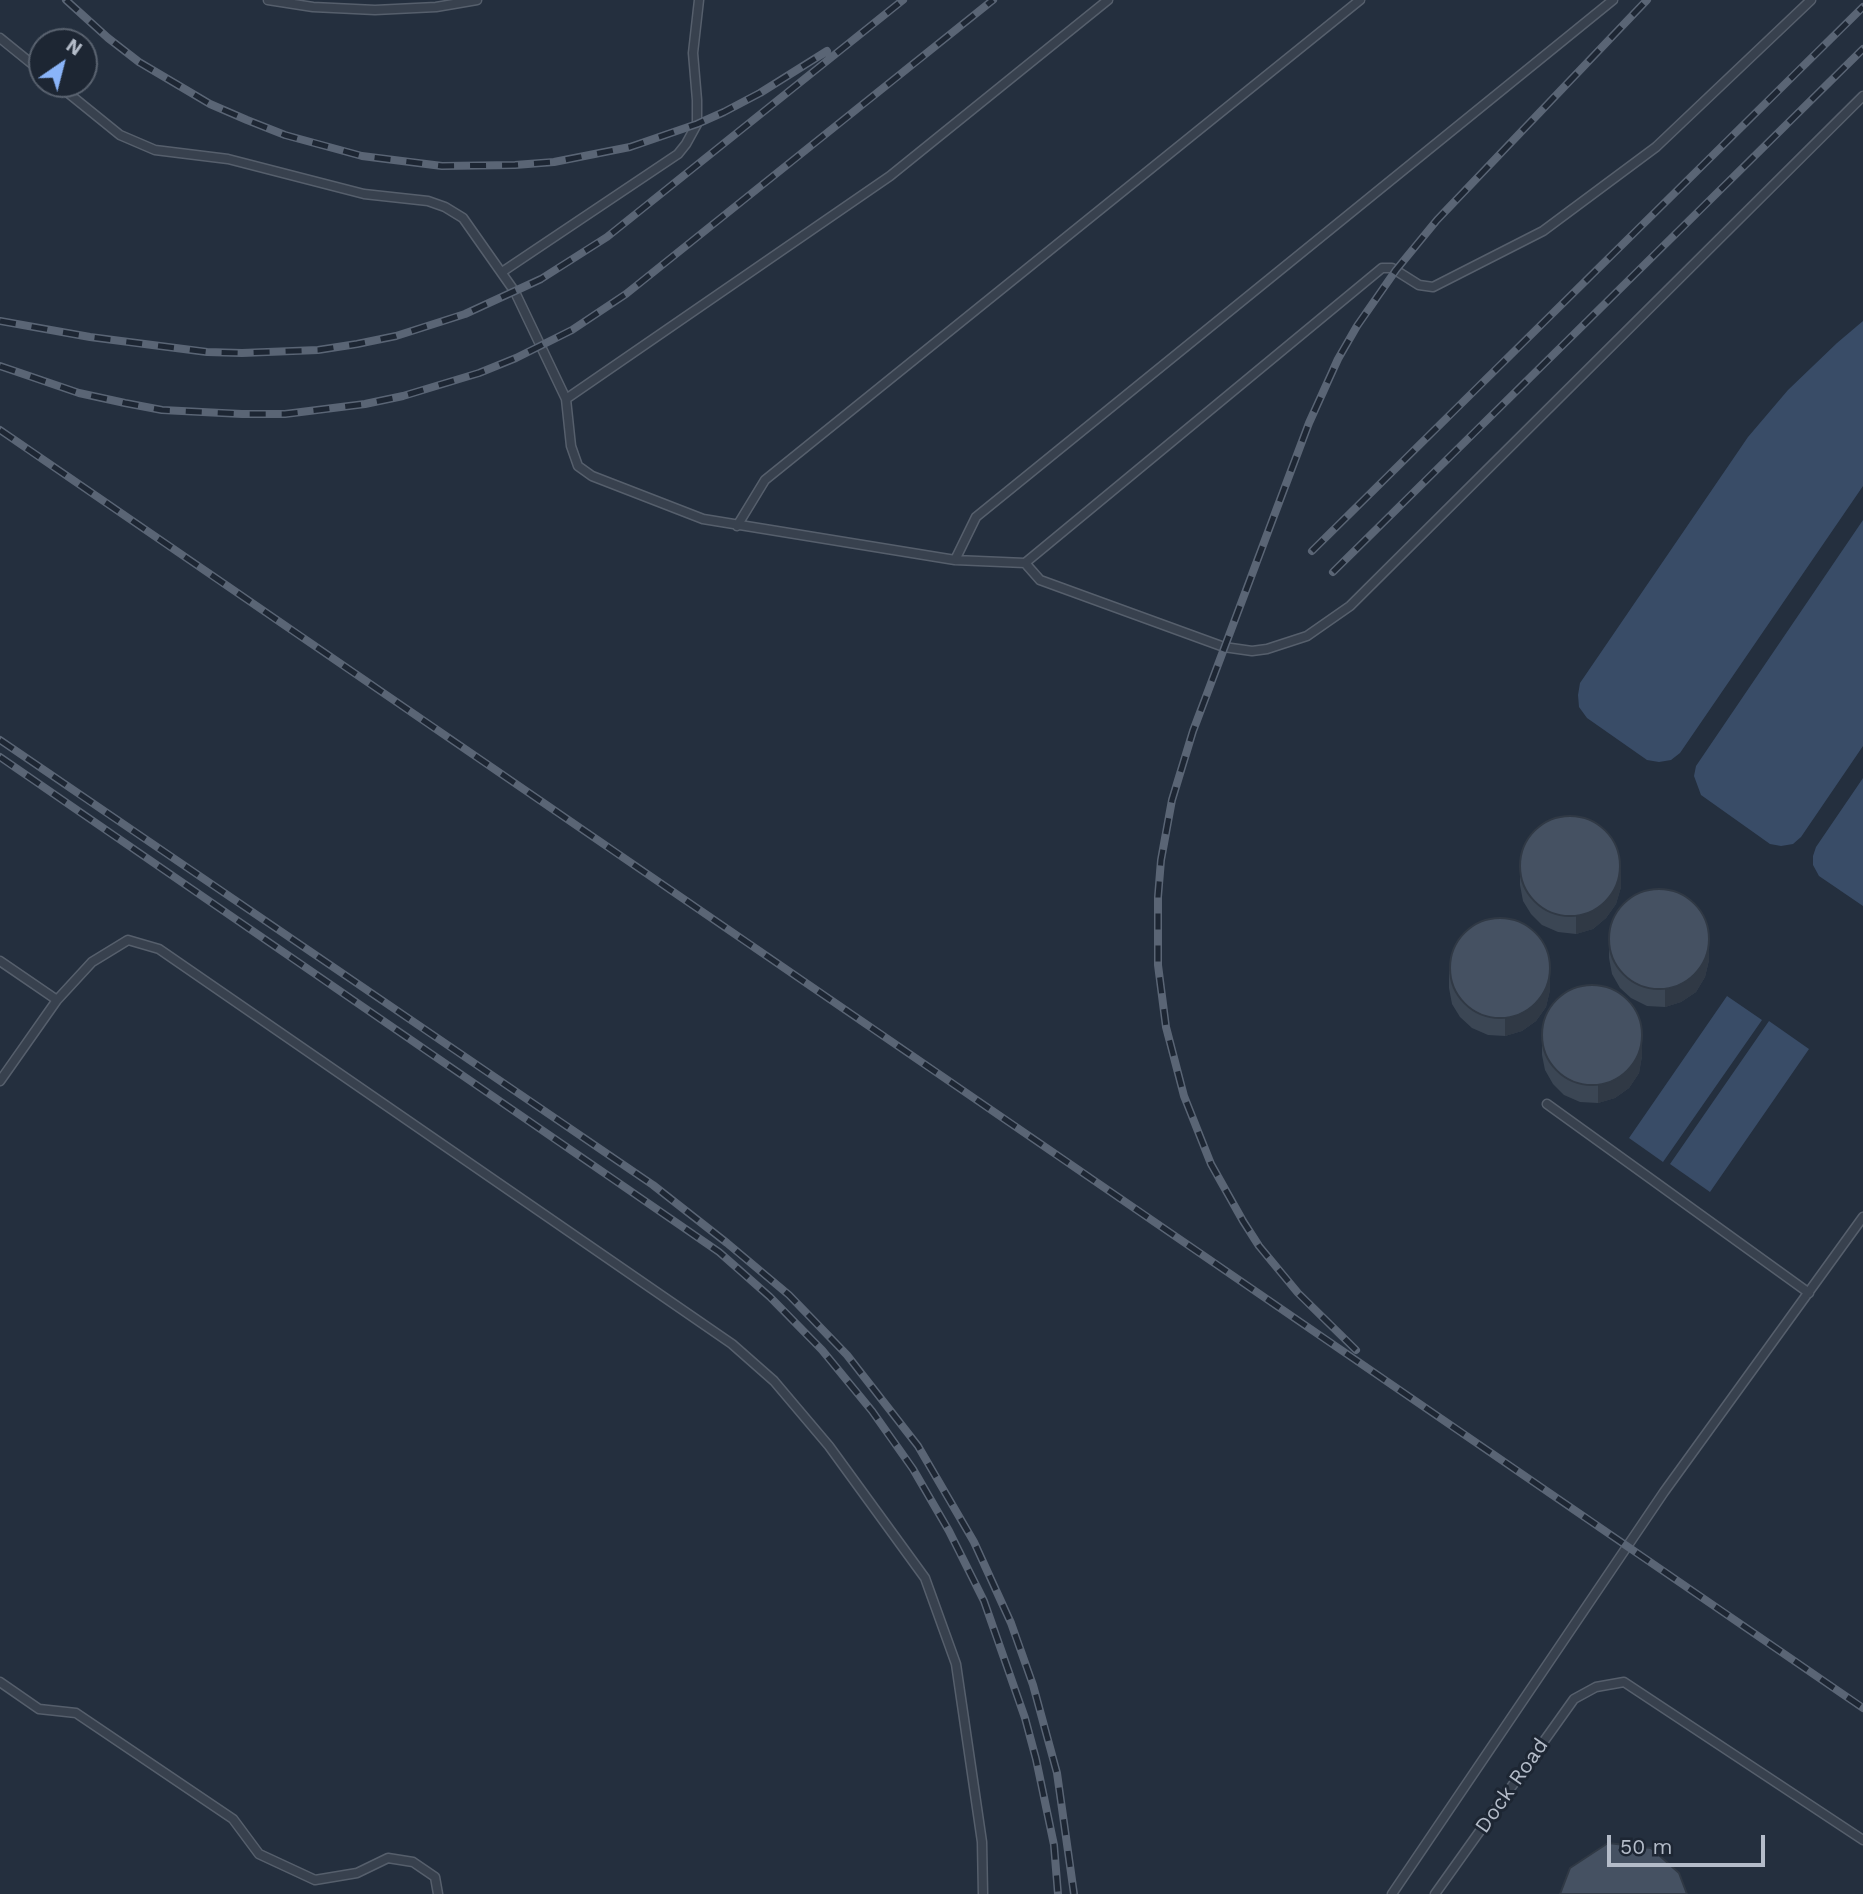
<!DOCTYPE html>
<html>
<head>
<meta charset="utf-8">
<style>
	body { margin:0 }
	#map { position:relative; width:1863px; height:1894px; overflow:hidden; background:#242f3e; font-family:"Work Sans",sans-serif }
	canvas { display:block }
	.north { position:absolute; left:28px; top:28px; width:70px; height:70px; box-sizing:border-box; background:#1d2633; border:2px solid #59626f; border-radius:50%; rotate:35deg; font-size:19px; font-weight:700; line-height:28px; text-align:center; color:#b4bcc9 }
	.north::after { content:''; display:block; margin:auto; width:24px; height:32px; background:#8ab4f8; clip-path:polygon(50% 0,100% 100%,50% 72%,0 100%) }
	.scale { position:absolute; left:1607px; top:1835px; width:158px; height:32px; box-sizing:border-box; border:4px solid #b4bcc9; border-top:0; padding-left:9px; font-size:21px; line-height:24px; white-space:nowrap; color:#b4bcc9; -webkit-text-stroke:5px #1d2633; paint-order:stroke }
</style>
</head>
<body>
<div id="map">
<canvas width="1863" height="1894"></canvas>
<div class="north">N</div>
<div class="scale">50 m</div>
</div>
<script>
const g = document.querySelector('canvas').getContext('2d');
g.lineJoin = 'round';
function fill(path, color) { g.fillStyle = color; g.fill(path, 'evenodd'); }
const poly = rows => new Path2D(rows.map(r => 'M' + r).join(''));
function trace(path, color, width, dash) { g.strokeStyle = color; g.lineWidth = width; g.lineCap = dash ? 'butt' : 'round'; g.setLineDash(dash || []); g.stroke(path); }
function drawText(font, color, halo, rows, align = 'center') {
  g.font = font + ' "Work Sans",sans-serif'; g.lineWidth = 6; g.setLineDash([]); g.textBaseline = 'middle'; g.strokeStyle = halo; g.fillStyle = color; for (const [text, x, y, turn = 0] of rows) {
    g.save(); g.translate(x, y); g.rotate((+turn || 0) * Math.PI / 180); g.textAlign = isNaN(turn) ? turn : align; if (halo) g.strokeText(text, 0, 0); g.fillText(text, 0, 0); g.restore();
  }
}
fill(poly([
	[1863,321,1863,486,1680,753,1671,760,1659,762,1647,760,1587,718,1579,707,1578,695,1580,683,1748,437,1788,390,1837,343],
	[1863,520,1863,746,1801,837,1793,844,1781,846,1770,844,1701,795,1694,776,1696,766],
	[1863,778,1863,906,1819,876,1813,865,1813,856,1816,847],
	[1727,996,1762,1020,1663,1162,1629,1138],
	[1769,1021,1809,1049,1710,1192,1670,1164]
]), '#394c67');
const service = poly([
	[268,0,313,7,375,10,436,7,477,0],
	[0,38,42,72],
	[57,84,120,135,155,150,228,159,364,194,428,201,445,207,463,218,515,292,566,399,571,446,578,466,592,476,703,519,955,560,1025,563,1382,268,1392,268,1419,285,1433,287,1543,231,1656,147,1811,0],
	[502,272,678,154,686,144,697,124,697,100,693,53,699,0],
	[566,399,890,176,1108,0],
	[737,526,765,480,1360,0],
	[955,560,976,517,1613,0],
	[1025,563,1040,580,1224,647,1252,651,1267,649,1307,636,1350,606,1863,96],
	[0,961,57,1000],
	[0,1081,57,1000,92,962,128,940,159,949,732,1344,774,1381,829,1446,925,1578,956,1664,982,1842,983,1894],
	[1547,1104,1809,1293],
	[0,1682,39,1709,76,1713,233,1819,259,1854,315,1880,357,1873,388,1858,413,1862,435,1877,438,1894],
	[1392,1894,1664,1492,1863,1217],
	[1435,1894,1574,1699,1596,1687,1624,1682,1863,1840]
]);
trace(service, '#565f6c', 11);
trace(service, '#38414e', 8);
const rail = poly([
	[66,0,108,38,139,62,210,104,247,120,285,135,362,156,442,166,515,165,554,162,630,147,697,124,724,112,760,93,827,51],
	[0,321,90,337,207,352,242,353,318,350,357,344,396,336,465,314,541,279,607,237,903,0],
	[0,366,79,393,125,403,162,410,242,414,285,414,365,404,403,396,479,373,516,358,572,330,626,294,993,0],
	[0,430,1863,1708],
	[1312,551,1863,7],
	[1333,572,1863,49],
	[0,740,653,1185,727,1243,789,1295,847,1355,918,1446,974,1542,1011,1623,1033,1685,1057,1773,1074,1894],
	[0,757,719,1252,770,1297,822,1350,872,1411,913,1469,949,1531,984,1601,1025,1718,1036,1759,1054,1845,1058,1894],
	[1356,1350,1298,1293,1259,1246,1243,1221,1211,1164,1184,1096,1166,1027,1158,965,1158,897,1161,860,1172,800,1193,731,1309,423,1338,359,1357,326,1396,270,1437,220,1647,0]
]);
trace(rail, '#5a6575', 8);
trace(rail, '#1d2633', 5, [16]);
fill(poly([
	[1520,867,1621,887,1616,904,1606,918,1593,929,1576,934,1558,932,1542,925,1531,914,1523,901,1520,885],
	[1609,941,1709,960,1705,977,1696,992,1681,1002,1665,1007,1647,1006,1631,998,1620,988,1612,974,1609,958],
	[1449,970,1550,990,1546,1007,1536,1021,1522,1031,1505,1036,1488,1035,1472,1028,1460,1017,1452,1004,1449,988],
	[1542,1037,1642,1056,1639,1073,1629,1088,1615,1098,1598,1103,1580,1102,1564,1095,1553,1084,1545,1070,1542,1055]
]), '#3b4654');
fill(poly([
	[1621,869,1621,887,1616,904,1606,918,1593,929,1576,934,1576,916],
	[1709,943,1709,960,1705,977,1696,992,1681,1002,1665,1007,1665,989],
	[1550,972,1550,990,1546,1007,1536,1021,1522,1031,1505,1036,1505,1018],
	[1642,1039,1642,1056,1639,1073,1629,1088,1615,1098,1598,1103,1598,1085]
]), '#303945');
const building = poly([
	'1520 866a50 50 0 1 1 100 0a50 50 0 1 1-100 0Z',
	'1609 939a50 50 0 1 1 100 0a50 50 0 1 1-100 0Z',
	'1450 968a50 50 0 1 1 100 0a50 50 0 1 1-100 0Z',
	'1542 1035a50 50 0 1 1 100 0a50 50 0 1 1-100 0Z',
	[1608,1843,1651,1848,1679,1873,1687,1894,1560,1894,1570,1868,1608,1843]
]);
fill(building, '#455162');
trace(building, '#303945', 2);
drawText('21px', '#b4bcc9', '#1d2633', [
	["Dock Road",1512,1786,-55]
]);
</script>
</body>
</html>
